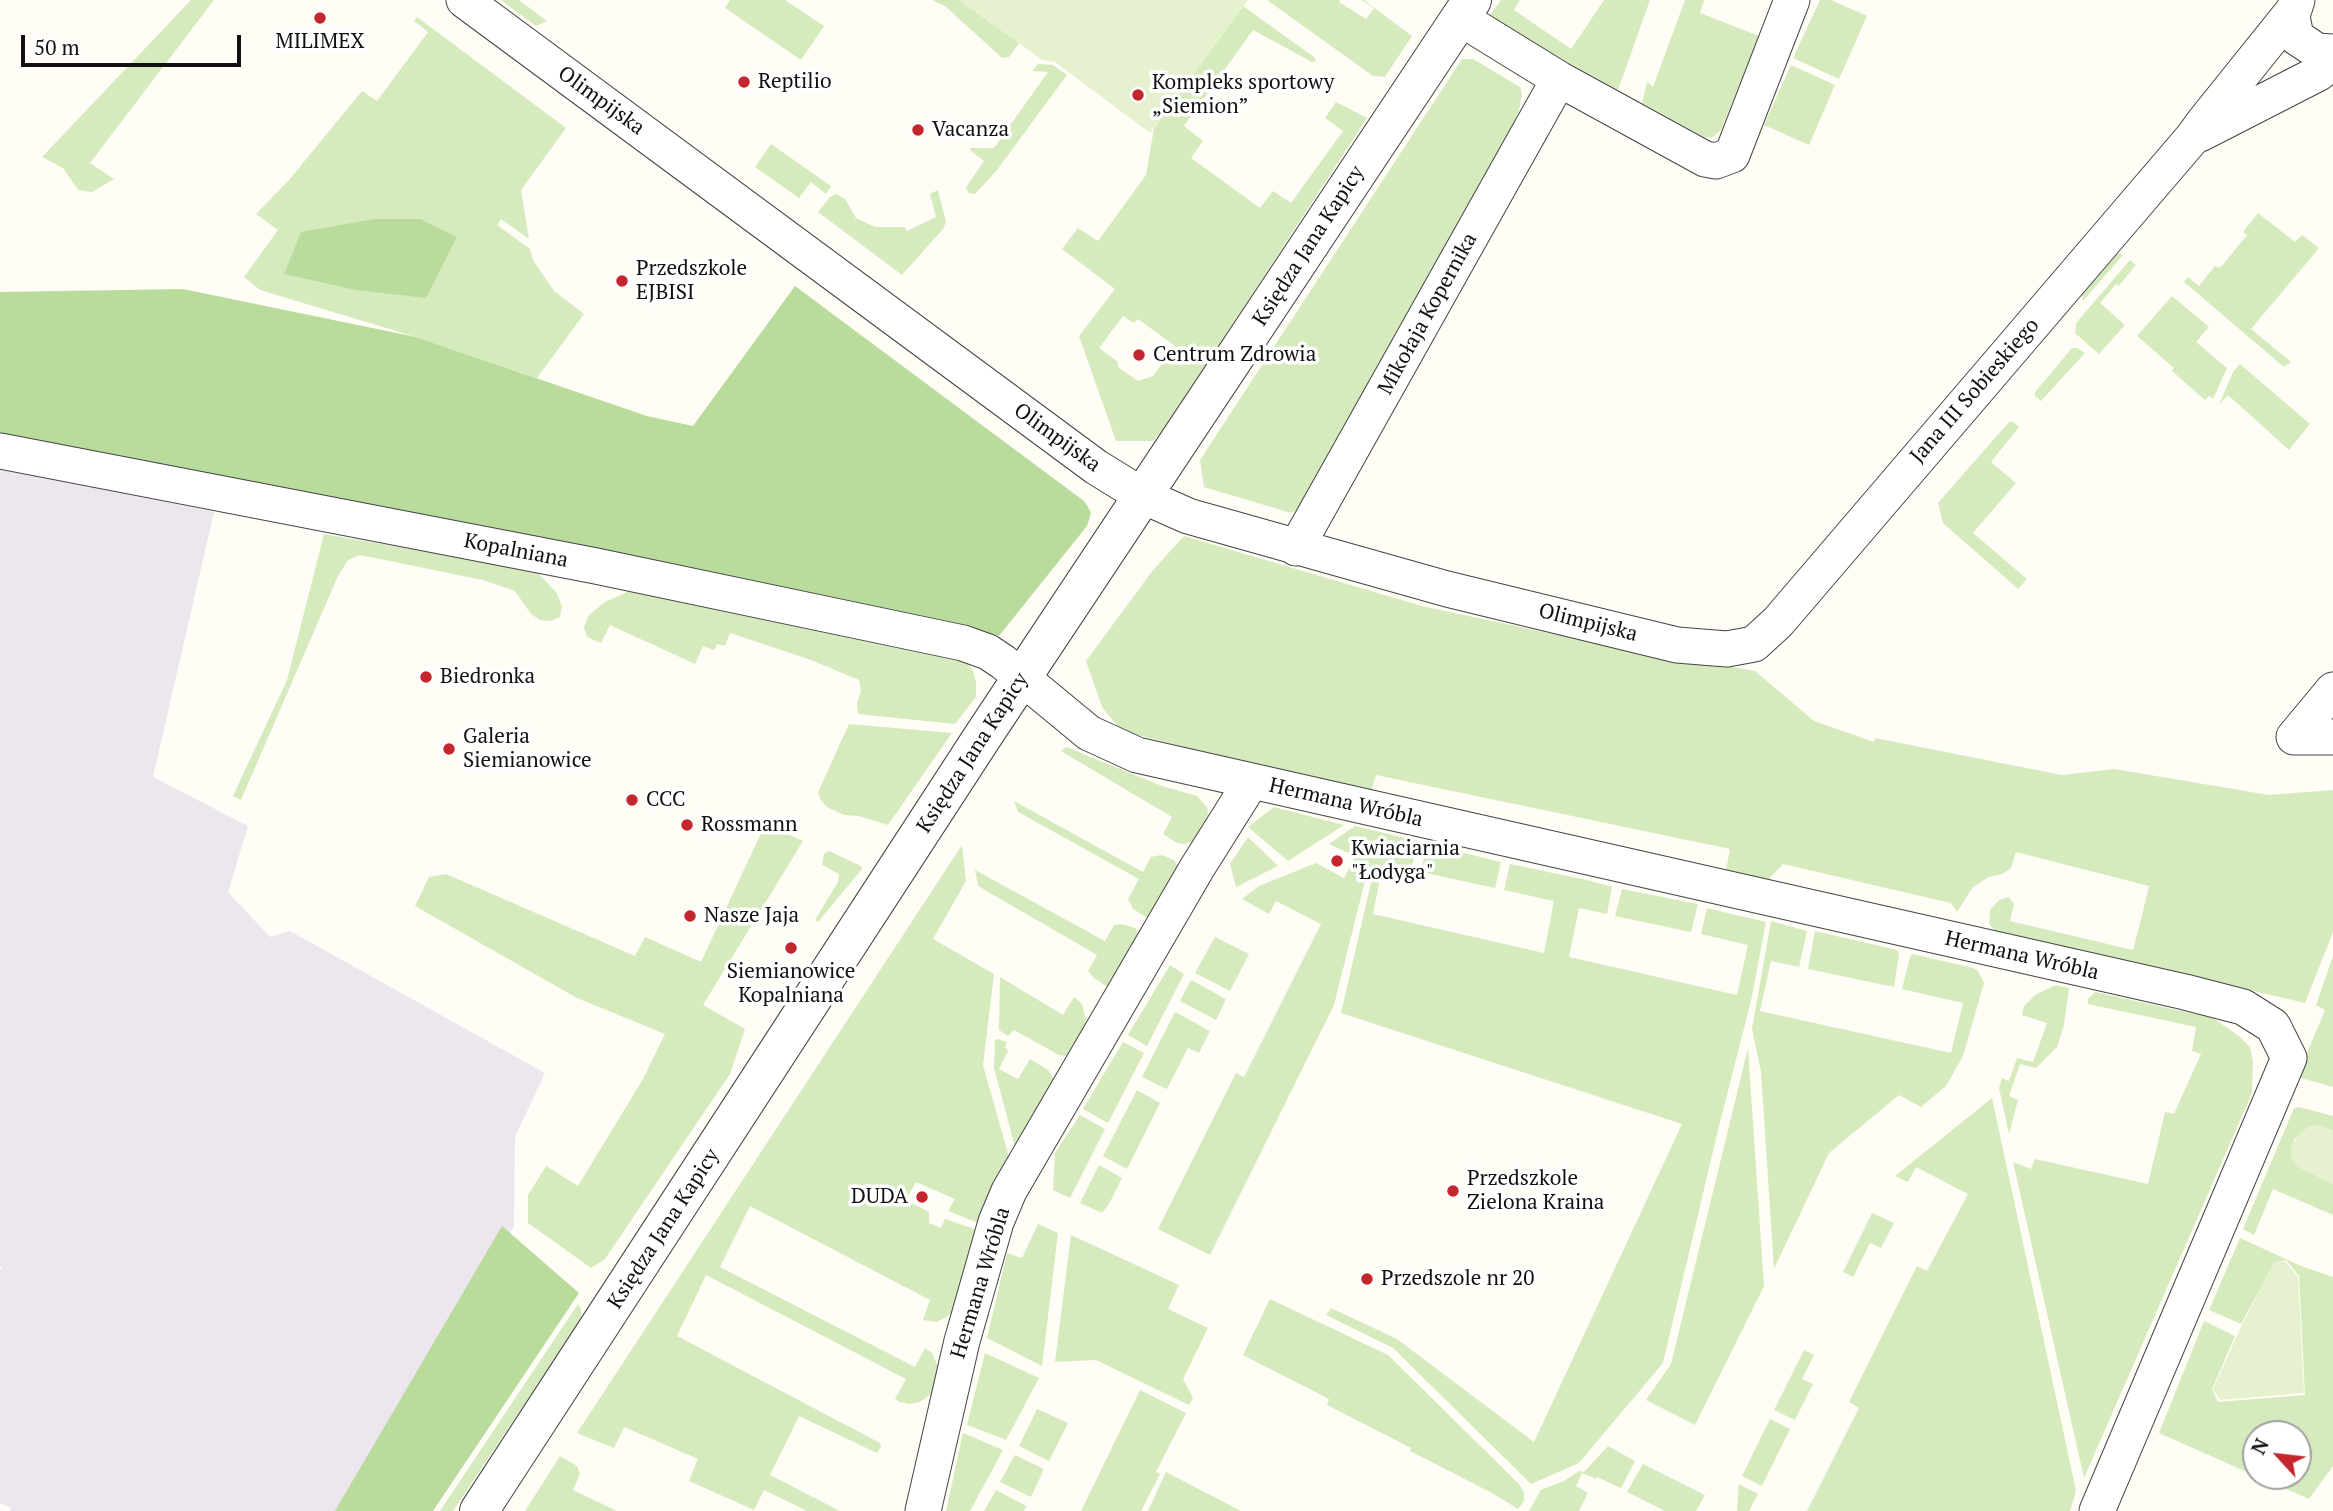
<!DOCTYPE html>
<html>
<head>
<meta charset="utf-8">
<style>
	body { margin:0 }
	#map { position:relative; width:2333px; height:1511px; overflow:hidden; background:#fffdf5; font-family:"PT Serif",serif }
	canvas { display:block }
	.north { position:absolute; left:2242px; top:1420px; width:70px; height:70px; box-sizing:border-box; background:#fff; border:2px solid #a0a0a0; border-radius:50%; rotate:297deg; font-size:19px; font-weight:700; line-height:28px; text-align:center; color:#111 }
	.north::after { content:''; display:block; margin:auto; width:24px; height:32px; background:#c4262e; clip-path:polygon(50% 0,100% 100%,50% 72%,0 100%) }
	.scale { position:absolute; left:21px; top:35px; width:220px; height:32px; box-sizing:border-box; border:4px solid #111; border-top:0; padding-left:9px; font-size:21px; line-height:24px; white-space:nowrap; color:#111; -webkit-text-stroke:5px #fff; paint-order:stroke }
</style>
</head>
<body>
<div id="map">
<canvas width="2333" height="1511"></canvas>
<div class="north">N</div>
<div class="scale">50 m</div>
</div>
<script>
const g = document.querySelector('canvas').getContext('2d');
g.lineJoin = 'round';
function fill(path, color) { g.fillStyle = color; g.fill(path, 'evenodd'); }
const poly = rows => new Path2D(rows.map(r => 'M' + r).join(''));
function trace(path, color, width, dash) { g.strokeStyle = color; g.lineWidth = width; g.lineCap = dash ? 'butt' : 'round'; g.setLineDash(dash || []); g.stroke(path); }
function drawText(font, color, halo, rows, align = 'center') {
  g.font = font + ' "PT Serif",serif'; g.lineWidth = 7; g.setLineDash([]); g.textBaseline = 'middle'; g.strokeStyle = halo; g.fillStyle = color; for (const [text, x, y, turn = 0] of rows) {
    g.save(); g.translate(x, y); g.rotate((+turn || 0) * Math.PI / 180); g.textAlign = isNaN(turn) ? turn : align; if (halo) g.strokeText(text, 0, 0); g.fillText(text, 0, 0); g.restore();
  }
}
fill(poly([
	[0,468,214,512,153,777,248,826,228,892,270,937,290,931,545,1073,515,1137,514,1226,348,1511,10,1511,11,1508,0,1503,0,1271,2,1268,0,1267]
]), '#eee6ef');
fill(poly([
	[191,0,214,0,90,163,114,179,92,192,78,190,63,168,42,157],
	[501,0,519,0,547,21,536,26],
	[730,0,785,0,824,26,801,60,725,8],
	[932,0,959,0,1019,43,1009,57,1002,58,945,6],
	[1267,0,1340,0,1339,2,1366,19,1374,8,1361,0,1364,0,1412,36,1385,77,1373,76],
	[1501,0,1520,0,1514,10,1571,49,1604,0,1650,0,1618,90,1494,21,1490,15],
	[1685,0,1704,0,1700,13,1759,36,1721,130,1713,137,1706,138,1642,103,1647,82,1653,87],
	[1820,0,1831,0,1867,16,1839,79,1793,58],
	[1243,6,1314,57,1316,61,1312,62,1253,30,1184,126,1203,141,1191,158,1260,208,1273,191,1291,203,1343,131,1325,118,1336,102,1367,118,1162,432,1152,441,1116,441,1079,336,1115,289,1062,249,1078,228,1098,241,1146,175,1154,128],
	[1123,316,1134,323,1138,319,1175,346,1153,376,1138,381,1118,367,1118,362,1099,348],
	[417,17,566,128,521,190,529,239,501,219,497,225,530,249,533,260,554,291,584,314,537,378,416,337,260,290,244,277,278,230,256,214,289,180,362,91,377,101,428,32,414,21],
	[1462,59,1473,59,1520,87,1522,94,1519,110,1511,131,1312,502,1291,513,1204,487,1200,460],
	[1038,64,1053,65,1067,75,997,170,975,194,969,193,966,189,967,186,984,161,971,151,970,148,994,148,1048,72,1032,71],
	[1791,65,1835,85,1809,145,1764,125],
	[771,144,831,186,826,194,811,182,799,198,755,167],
	[938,190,946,222,943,229,902,275,818,212,830,197,836,194,845,199,856,218,875,227,905,227,907,231,936,217,930,194],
	[2258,213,2295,242,2302,235,2319,248,2251,329,2291,362,2284,367,2184,282,2188,277,2199,286,2215,266,2220,268,2247,235,2243,232],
	[2118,253,2123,255,2083,301,2081,287,2110,254],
	[2130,260,2136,265,2119,286,2116,284,2100,303,2125,325,2099,354,2075,333,2076,323],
	[2172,296,2209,327,2196,342,2227,368,2213,399,2209,396,2205,400,2172,371,2174,368,2137,336],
	[2072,348,2077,348,2085,353,2041,401,2035,396,2035,392],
	[2240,364,2310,424,2289,450,2228,395,2219,405,2233,372],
	[2012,421,2019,427,1991,462,2016,483,1973,533,2027,579,2018,589,1943,523,1938,503,2009,422],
	[324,534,536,571,556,592,562,606,560,617,551,621,540,620,531,614,515,591,483,580,360,555,348,560,338,576,241,800,233,796,287,680],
	[1184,536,1422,606,1586,641,1755,671,1814,721,1874,742,1875,738,2062,775,2114,769,2269,795,2333,790,2333,932,2305,1003,1995,931,1989,924,1990,910,1999,900,2009,897,2014,904,2010,921,2133,950,2142,915,2149,886,2016,852,2011,868,2002,874,1989,877,1973,887,1957,912,1951,903,1783,864,1766,882,1726,870,1730,849,1376,775,1370,795,1122,731,1102,707,1086,661,1153,570],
	[630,591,955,653,966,661,973,671,976,682,976,697,955,724,858,714,857,703,861,691,859,680,811,660,730,633,725,646,717,644,714,650,703,646,695,664,610,625,601,643,587,637,584,627,589,615,605,602],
	[849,724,952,733,888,825,859,816,844,815,827,807,820,799,818,792],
	[1066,747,1162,786,1197,796,1207,807,1208,814,1206,821,1192,842,1184,844,1177,843,1163,834,1172,817,1061,751],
	[1014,801,1143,872,1151,857,1161,855,1174,860,1179,867,1152,917,1146,917,1133,909,1128,899,1139,879,1018,812],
	[1274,807,1344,825,1288,861,1248,827],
	[1355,826,1418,841,1411,870,1383,864,1373,914,1544,953,1554,901,1504,890,1510,864,1587,880,1612,887,1607,914,1579,908,1569,957,1737,995,1748,945,1701,934,1707,908,1766,922,1751,1001,1718,1130,1663,1363,1579,1463,1531,1484,1393,1348,1326,1315,1331,1308,1397,1339,1534,1442,1682,1124,1341,1013,1374,870,1368,869,1334,1005,1210,1255,1158,1229,1236,1073,1244,1077,1321,924,1276,901,1269,914,1242,899,1259,886,1316,863,1344,878,1355,856,1329,844],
	[766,829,779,830,803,841,703,1005,745,1029,730,1074,605,1259,591,1268,528,1223,528,1195,546,1166,578,1186,643,1079,665,1034,577,998,415,906,429,877,446,874,635,956,645,937,701,962,761,833],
	[1248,837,1278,866,1236,887,1230,864],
	[1427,844,1501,862,1495,888,1421,872],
	[962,845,966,881,933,939,994,974,983,1065,1009,1157,978,1223,948,1211,955,1199,916,1182,906,1200,929,1212,929,1223,941,1228,945,1219,977,1230,953,1313,937,1322,923,1320,930,1300,750,1206,720,1267,915,1367,925,1348,932,1353,939,1369,935,1391,920,1402,909,1404,900,1402,895,1399,906,1379,706,1275,677,1336,880,1443,881,1447,877,1453,799,1416,770,1475,840,1511,807,1511,764,1490,754,1510,689,1481,698,1459,624,1427,614,1448,577,1433],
	[829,851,861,866,862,869,818,922,815,920,838,882,839,874,822,865,824,854],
	[975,870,1105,941,1114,925,1122,924,1135,928,1140,936,1112,986,1106,986,1094,978,1088,971,1097,955,978,886],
	[1622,889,1698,904,1691,932,1615,916],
	[1771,921,1807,931,1799,967,1771,961,1760,1011,1951,1053,1963,1003,1902,989,1910,957,1912,954,1973,968,1978,971,1984,983,1963,1056,1946,1086,1921,1107,1899,1095,1829,1153,1774,1269,1761,1072,1752,1029],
	[1815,931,1897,950,1899,954,1894,987,1808,969],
	[1215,937,1249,954,1230,991,1195,973],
	[2333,956,2333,1087,2297,1077,2325,1010,2316,1005],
	[1170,965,1184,974,1147,1046,1128,1035],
	[1000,977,1063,1015,1074,997,1082,1004,1086,1019,1084,1031,1068,1056,1059,1055,1014,1030,1008,1036,999,1030],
	[1191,980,1226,999,1216,1020,1180,1001],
	[2056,985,2069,988,2064,1025,2057,1047,2036,1068,2020,1064,2009,1096,2018,1100,2009,1134,1999,1088,2002,1078,2009,1081,2017,1058,2033,1062,2047,1023,2022,1015,2024,1006,2035,995],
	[2095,992,2213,1018,2239,1036,2250,1047,2253,1061,2252,1093,2084,1478,2013,1162,2031,1169,2035,1159,2148,1184,2165,1112,2174,1114,2201,1054,2192,1051,2196,1027,2088,1004,2088,999],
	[1175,1012,1210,1031,1199,1053,1188,1048,1167,1089,1142,1077],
	[998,1039,1007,1042,1005,1047,1008,1051,999,1069,1018,1079,1030,1059,1048,1070,1054,1079,1015,1147,994,1068,995,1040],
	[1123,1042,1144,1053,1108,1123,1083,1109],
	[1748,1048,1764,1286,1695,1425,1646,1400,1671,1364],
	[1137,1090,1160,1103,1127,1169,1103,1156],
	[1992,1098,2076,1491,2070,1511,1807,1511,1859,1408,1849,1402,1917,1266,1927,1271,1968,1194,1916,1167,1908,1182,1895,1176],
	[2299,1107,2333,1116,2333,1131,2319,1125,2294,1139,2291,1157,2297,1166,2333,1184,2333,1215,2273,1189,2254,1235,2243,1229,2294,1108],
	[1080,1115,1105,1129,1070,1198,1053,1190,1055,1153],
	[1099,1165,1122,1178,1109,1204,1102,1213,1080,1203],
	[1872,1213,1894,1223,1881,1248,1870,1243,1853,1277,1843,1272],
	[1038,1224,1058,1233,1042,1366,987,1338,1007,1253,1022,1258],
	[1071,1235,1179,1285,1168,1309,1208,1328,1183,1379,1193,1398,1189,1405,1096,1360,1055,1362],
	[2240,1238,2301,1266,2333,1277,2333,1466,2309,1499,2257,1476,2298,1476,2298,1434,2256,1434,2256,1476,2159,1433,2204,1321,2235,1336,2212,1389,2218,1402,2305,1395,2299,1276,2286,1260,2274,1263,2241,1324,2209,1310],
	[1270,1299,1388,1355,1519,1484,1524,1492,1524,1501,1518,1509,1492,1493,1410,1451,1411,1448,1327,1405,1329,1399,1243,1355],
	[578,1304,581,1308,581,1319,453,1511,440,1511],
	[1804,1350,1814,1355,1802,1379,1813,1384,1795,1420,1774,1410],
	[985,1353,1039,1378,1006,1440,967,1425],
	[1140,1390,1186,1413,1156,1472,1160,1474,1141,1511,1081,1511],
	[1037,1409,1068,1423,1049,1461,1019,1446],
	[1770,1419,1790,1429,1762,1486,1742,1476],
	[963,1433,1003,1450,970,1511,946,1511],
	[1608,1446,1635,1461,1621,1488,1597,1477,1596,1479,1582,1473,1576,1486,1588,1493,1579,1511,1529,1511,1541,1490,1564,1481,1579,1471,1584,1472],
	[1015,1455,1044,1469,1031,1497,1000,1482],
	[560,1456,577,1466,580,1474,573,1490,617,1511,525,1511],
	[1643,1464,1705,1495,1696,1511,1665,1511,1627,1492],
	[1166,1472,1241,1511,1148,1511],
	[1739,1484,1758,1494,1749,1511,1737,1511],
	[996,1490,1026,1506,1024,1511,984,1511]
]), '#d5ebbd');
fill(poly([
	[375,219,420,219,457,237,426,298,356,290,284,274,301,232],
	[795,286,1084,501,1088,507,1091,513,1087,526,999,636,0,437,0,292,183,289,416,337,647,416,693,426],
	[502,1226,579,1293,433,1511,335,1511]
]), '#b9dc9c');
fill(poly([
	[959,0,1248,0,1150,133,1055,62,1042,60],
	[2319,1125,2333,1131,2333,1184,2296,1166,2291,1157,2291,1147,2301,1132,2310,1126],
	[2285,1261,2298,1277,2304,1393,2220,1400,2213,1389,2239,1331,2273,1264]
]), '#e6f2cf');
const minor = poly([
	[464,0,1096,467,1143,496,1188,516,1447,589,1677,645,1727,649,1754,644,1778,622,2193,137,2203,123,2293,11],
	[2297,0,2292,16,2296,37,2317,51,2333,52],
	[1460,18,1559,79,1705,159,1716,161,1732,155,1792,0],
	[2200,134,2319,73,2333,60],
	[0,451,596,566,963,643,988,652,1003,662,1089,733,1137,755,2185,992,2243,1007,2273,1026,2289,1058,2097,1511],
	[1296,548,1559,79],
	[2333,690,2294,737,2333,737],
	[923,1511,962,1341,996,1222,1009,1191,1197,868,1251,782]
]);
const tertiary = poly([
	[479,1511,985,733,1472,0]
]);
trace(minor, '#444', 37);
trace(tertiary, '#444', 40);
trace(minor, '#fff', 35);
trace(tertiary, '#fff', 38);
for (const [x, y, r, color] of [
	[320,18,7,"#c4262e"],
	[744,82,7,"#c4262e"],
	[1138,95,7,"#c4262e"],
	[918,130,7,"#c4262e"],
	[622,281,7,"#c4262e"],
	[1139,355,7,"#c4262e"],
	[426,677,7,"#c4262e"],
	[449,749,7,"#c4262e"],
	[632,800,7,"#c4262e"],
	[687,825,7,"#c4262e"],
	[1337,861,7,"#c4262e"],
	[690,916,7,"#c4262e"],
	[791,948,7,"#c4262e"],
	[1453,1191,7,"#c4262e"],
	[922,1197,7,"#c4262e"],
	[1367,1279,7,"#c4262e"]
]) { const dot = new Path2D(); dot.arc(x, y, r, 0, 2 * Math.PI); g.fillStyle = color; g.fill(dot); trace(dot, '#fff', 2.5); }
drawText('21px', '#111', '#fff', [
	["MILIMEX",320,42,"center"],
	["Reptilio",758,82],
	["Kompleks sportowy",1152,83],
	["„Siemion”",1152,107],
	["Vacanza",932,130],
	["Przedszkole",636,269],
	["EJBISI",636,293],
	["Centrum Zdrowia",1153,355],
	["Biedronka",440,677],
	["Galeria",463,737],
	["Siemianowice",463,761],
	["CCC",646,800],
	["Rossmann",701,825],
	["Kwiaciarnia",1351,849],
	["\"Łodyga\"",1351,873],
	["Nasze Jaja",704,916],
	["Siemianowice",791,972,"center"],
	["Kopalniana",791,996,"center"],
	["Przedszkole",1467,1179],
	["Zielona Kraina",1467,1203],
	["DUDA",908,1197,"right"],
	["Przedszole nr 20",1381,1279]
], 'left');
drawText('21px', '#111', '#fff', [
	["Olimpijska",601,101,36],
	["Księdza Jana Kapicy",1309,246,-57],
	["Mikołaja Kopernika",1428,314,-61],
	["Jana III Sobieskiego",1975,391,-49],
	["Olimpijska",1057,438,36],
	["Kopalniana",516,551,11],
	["Olimpijska",1588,623,14],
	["Księdza Jana Kapicy",973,753,-57],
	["Hermana Wróbla",1346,803,13],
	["Hermana Wróbla",2022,956,13],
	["Księdza Jana Kapicy",664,1229,-57],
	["Hermana Wróbla",981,1283,-73]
]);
</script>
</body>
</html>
